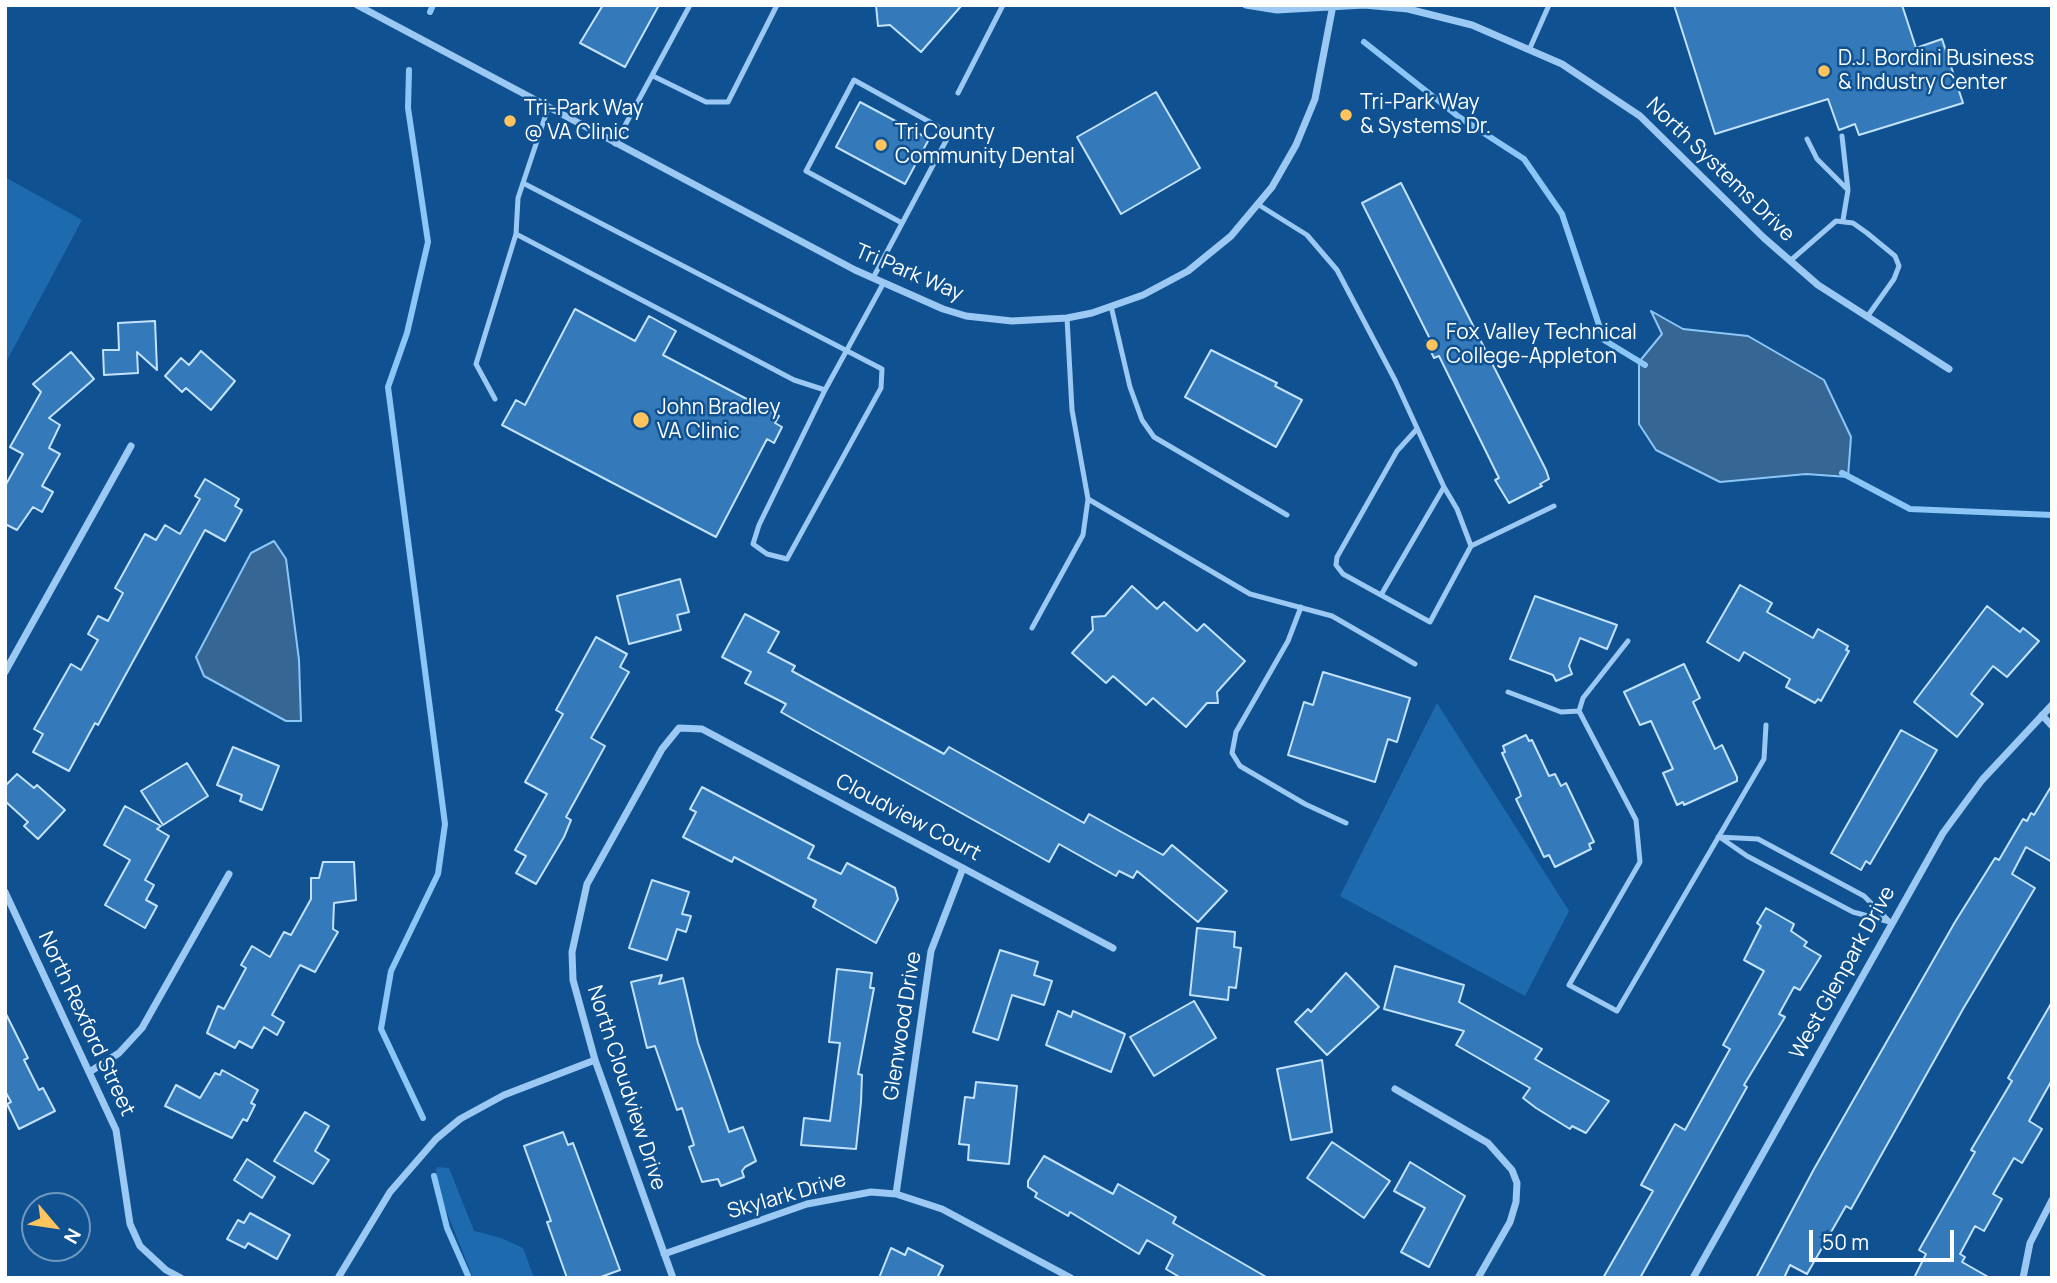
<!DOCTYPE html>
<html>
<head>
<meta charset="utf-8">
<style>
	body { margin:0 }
	#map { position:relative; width:2057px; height:1283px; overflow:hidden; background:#105291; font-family:Manrope,sans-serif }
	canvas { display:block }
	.frame { position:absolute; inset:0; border:7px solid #fff; pointer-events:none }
	.north { position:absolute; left:21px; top:1192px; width:70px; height:70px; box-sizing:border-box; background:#105291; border:2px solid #7097bd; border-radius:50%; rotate:119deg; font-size:19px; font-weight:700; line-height:28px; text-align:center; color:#fff }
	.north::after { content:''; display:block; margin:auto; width:24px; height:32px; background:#ffc45d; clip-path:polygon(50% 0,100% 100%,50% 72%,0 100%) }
	.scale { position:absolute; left:1809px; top:1230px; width:145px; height:32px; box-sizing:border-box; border:4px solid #fff; border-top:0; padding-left:9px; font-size:21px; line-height:24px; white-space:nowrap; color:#fff; -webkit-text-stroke:5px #105291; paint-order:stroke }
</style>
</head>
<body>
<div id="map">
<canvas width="2057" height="1283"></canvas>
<div class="frame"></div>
<div class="north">N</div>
<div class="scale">50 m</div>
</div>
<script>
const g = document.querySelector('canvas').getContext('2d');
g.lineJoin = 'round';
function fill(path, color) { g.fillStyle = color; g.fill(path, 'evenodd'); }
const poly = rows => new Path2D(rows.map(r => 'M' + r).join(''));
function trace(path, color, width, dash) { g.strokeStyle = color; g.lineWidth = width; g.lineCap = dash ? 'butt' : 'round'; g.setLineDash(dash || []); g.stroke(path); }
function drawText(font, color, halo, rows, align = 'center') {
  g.font = font + ' Manrope,sans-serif'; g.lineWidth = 5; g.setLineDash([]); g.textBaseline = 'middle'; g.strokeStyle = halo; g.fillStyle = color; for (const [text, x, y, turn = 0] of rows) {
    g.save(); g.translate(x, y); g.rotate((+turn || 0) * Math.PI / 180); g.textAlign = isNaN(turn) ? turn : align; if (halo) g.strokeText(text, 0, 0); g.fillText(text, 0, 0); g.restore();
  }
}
fill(poly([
	[5,177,82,220,5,364],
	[1437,703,1569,911,1525,996,1340,896],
	[437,1167,449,1168,474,1231,501,1238,523,1248,534,1278,473,1278,434,1180]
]), '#1e6aaf');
const water = poly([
	[1651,311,1683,329,1748,336,1824,380,1851,437,1848,477,1806,474,1720,482,1656,450,1639,424,1639,362,1662,334,1651,311],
	[274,541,286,559,299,660,301,721,286,721,204,676,196,657,251,553,274,541]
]);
fill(water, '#356694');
trace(water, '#8cc6f7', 2);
trace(poly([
	[430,12,433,5],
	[1364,42,1459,117,1524,159,1562,214,1604,340,1645,365],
	[409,70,408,108,428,242,407,333,388,387,445,824,438,874,391,971,381,1029,423,1118],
	[1842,473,1910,509,2052,515],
	[434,1176,447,1228,469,1278]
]), '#8cc6f7', 6);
const building = poly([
	[603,5,659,5,625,67,580,43,603,5],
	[876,5,962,5,921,52,890,25,878,26,876,5],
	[1674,5,1902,5,1916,48,1942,39,1963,103,1859,135,1855,124,1839,130,1828,99,1715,134,1674,5],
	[1156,92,1200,168,1121,214,1077,137,1156,92],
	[860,102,929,139,905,184,836,147,860,102],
	[1401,183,1546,470,1549,479,1540,484,1542,486,1509,503,1495,480,1499,478,1439,356,1434,358,1426,341,1430,339,1362,203,1401,183],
	[575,309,635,341,649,316,676,331,663,355,779,416,775,423,782,427,774,443,767,439,716,537,502,425,516,400,525,405,575,309],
	[155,321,157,370,137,352,138,373,104,375,103,350,119,350,118,323,155,321],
	[1211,350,1277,383,1275,386,1302,400,1276,447,1185,397,1211,350],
	[201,351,235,381,211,410,186,388,182,392,165,376,181,358,189,365,201,351],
	[71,352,94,379,49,418,60,425,49,448,60,454,42,486,53,492,42,512,33,507,17,530,5,524,5,486,23,454,10,447,41,392,33,384,71,352],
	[205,479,239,499,235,506,242,510,225,541,205,530,98,725,95,723,69,771,33,752,43,734,34,729,71,664,81,670,98,640,88,634,98,616,108,621,123,593,115,588,145,534,156,540,165,525,180,534,200,499,195,496,205,479],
	[680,579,689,612,677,615,681,630,629,644,617,596,680,579],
	[1740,585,1772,603,1767,612,1813,638,1818,629,1848,646,1846,650,1849,651,1821,701,1818,699,1815,703,1786,687,1790,679,1744,652,1739,661,1707,642,1740,585],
	[1132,586,1157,609,1164,602,1197,631,1204,624,1245,661,1217,692,1218,703,1207,703,1186,727,1153,698,1146,705,1113,676,1106,683,1072,653,1093,630,1092,617,1105,616,1132,586],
	[1535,596,1617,625,1607,649,1580,638,1569,666,1572,674,1556,681,1553,675,1510,659,1535,596],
	[1987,606,2020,632,2023,628,2039,641,2007,677,1993,666,1971,694,1983,704,1957,737,1914,702,1987,606],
	[745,614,779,632,768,652,795,666,792,671,944,754,949,747,1084,823,1089,814,1163,855,1172,845,1227,891,1198,922,1137,871,1133,878,1119,871,1116,876,1059,844,1049,862,811,729,781,712,786,704,745,683,751,672,722,657,745,614],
	[596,637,627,654,620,667,629,672,591,738,605,746,566,817,571,820,564,837,536,884,516,873,526,856,515,850,547,794,525,782,563,714,556,710,596,637],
	[1684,664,1700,698,1693,702,1715,749,1722,745,1737,777,1737,781,1684,805,1683,802,1677,805,1663,773,1673,769,1651,721,1640,725,1624,692,1684,664],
	[1323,672,1410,698,1397,742,1388,739,1375,782,1288,755,1304,702,1313,705,1323,672],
	[1901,730,1937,750,1870,864,1866,861,1861,870,1831,853,1901,730],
	[1526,735,1529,741,1532,740,1549,776,1555,774,1561,786,1566,783,1594,842,1589,844,1591,849,1555,867,1549,855,1544,857,1516,799,1521,796,1519,790,1502,753,1505,752,1503,746,1526,735],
	[233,747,279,766,262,810,240,801,242,795,217,785,233,747],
	[187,763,208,796,163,825,141,791,187,763],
	[17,774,34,788,37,785,65,810,38,839,24,826,28,822,5,801,5,786,17,774],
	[2052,785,2052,862,2026,847,2012,874,2035,888,1963,1009,1851,1209,1846,1206,1807,1274,1790,1265,1784,1278,1756,1278,1814,1169,1955,922,1995,858,1999,860,2023,819,2027,821,2031,813,2034,815,2052,785],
	[702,787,814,846,808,858,841,874,847,863,895,888,898,899,876,943,813,907,816,900,734,857,732,862,683,837,696,812,690,809,702,787],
	[125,806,161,826,157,829,169,836,145,880,154,885,146,900,157,906,145,928,105,905,130,860,104,845,125,806],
	[323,862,354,862,356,900,334,903,333,929,338,932,315,972,300,965,272,1015,284,1022,277,1035,264,1027,252,1048,239,1041,235,1048,207,1033,218,1006,224,1009,246,968,241,965,252,946,270,957,284,932,291,935,311,899,311,878,319,878,323,862],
	[652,880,689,892,682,914,691,916,686,932,677,929,667,960,629,948,652,880],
	[1766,908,1794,924,1791,931,1807,942,1804,946,1821,956,1800,990,1794,987,1779,1014,1785,1017,1744,1085,1747,1087,1640,1278,1603,1278,1653,1191,1641,1185,1675,1124,1685,1130,1730,1049,1723,1045,1764,971,1744,960,1761,926,1757,923,1766,908],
	[1197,928,1235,932,1234,947,1241,948,1236,988,1229,987,1228,1000,1190,995,1197,928],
	[1000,950,1038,962,1034,975,1052,981,1044,1005,1012,995,998,1040,973,1032,1000,950],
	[1395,966,1464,985,1459,1002,1542,1049,1535,1059,1609,1101,1586,1133,1572,1126,1570,1129,1536,1108,1523,1098,1530,1088,1456,1045,1464,1031,1384,1009,1395,966],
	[837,969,872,973,870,988,874,988,858,1074,862,1075,861,1102,856,1149,801,1145,804,1118,830,1121,840,1043,829,1042,837,969],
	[1346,973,1379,1007,1327,1055,1295,1022,1308,1009,1311,1012,1346,973],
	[662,975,659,984,683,978,698,1043,729,1132,743,1127,756,1161,745,1167,742,1171,744,1177,721,1186,718,1179,702,1182,689,1147,694,1145,682,1108,677,1110,655,1046,647,1048,631,982,662,975],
	[1194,1001,1216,1038,1154,1076,1130,1037,1194,1001],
	[2052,1002,2052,1080,2029,1121,2042,1129,2022,1163,2014,1158,1993,1194,2002,1199,1984,1231,1975,1226,1960,1254,1965,1257,1962,1262,1990,1278,1914,1278,1926,1254,1919,1250,1975,1152,1971,1150,2012,1081,2008,1078,2052,1002],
	[1058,1011,1071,1017,1073,1011,1125,1034,1111,1072,1046,1045,1058,1011],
	[5,1012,28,1058,24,1060,39,1090,43,1088,55,1111,19,1129,7,1104,11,1102,5,1091,5,1012],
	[1322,1060,1332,1132,1291,1140,1277,1069,1322,1060],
	[222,1070,258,1090,251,1103,255,1105,247,1121,243,1119,232,1138,165,1106,176,1085,200,1098,215,1073,220,1075,222,1070],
	[976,1082,1017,1086,1009,1164,968,1160,969,1145,959,1144,965,1097,974,1098,976,1082],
	[305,1112,329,1126,315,1151,329,1160,313,1184,274,1161,305,1112],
	[563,1132,568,1145,573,1143,620,1270,598,1278,567,1278,547,1222,551,1221,524,1146,563,1132],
	[1332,1142,1390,1181,1364,1218,1307,1178,1332,1142],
	[1044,1156,1113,1194,1118,1184,1176,1217,1173,1223,1268,1278,1181,1278,1166,1269,1173,1255,1147,1240,1139,1254,1070,1212,1068,1216,1035,1197,1037,1193,1028,1187,1028,1181,1044,1156],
	[247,1159,275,1177,262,1198,234,1180,247,1159],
	[1410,1162,1465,1196,1429,1267,1401,1252,1425,1208,1394,1191,1410,1162],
	[250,1213,290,1235,277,1259,248,1243,245,1248,227,1239,238,1220,244,1223,250,1213],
	[891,1248,905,1255,908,1248,943,1266,937,1278,879,1278,891,1248]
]);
fill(building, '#3479b9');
trace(building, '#c2e2fe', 2);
trace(poly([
	[1530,48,1549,5],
	[653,76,706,102,728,102,777,5],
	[958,93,1003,5],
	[1807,139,1817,159,1848,190,1842,136],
	[615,144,690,5],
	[523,183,882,369,881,388,787,559,767,554,753,544,759,525,825,390],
	[1259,205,1307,235,1337,270,1395,380,1444,487,1381,595,1430,622,1471,546,1457,509,1444,487],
	[1843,220,1848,190],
	[516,234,794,380,825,390,883,284],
	[1790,261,1836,221,1853,223,1867,233,1895,256,1899,266,1894,279,1867,317],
	[873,278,948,137,937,126,854,80,806,171,902,223],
	[1111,306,1130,387,1142,420,1154,437,1287,515],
	[1067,318,1072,410,1088,499,1250,594,1332,616,1415,664],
	[495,399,476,364,516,234,518,198,548,108],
	[1471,546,1554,506],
	[1381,595,1343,574,1336,565,1337,557,1397,451,1417,429],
	[1301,607,1288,641,1236,732,1232,753,1240,766,1305,804,1346,823],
	[1032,628,1083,535,1088,499],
	[1508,692,1561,712,1579,711,1636,820,1640,862,1569,985,1617,1011,1764,759,1766,725],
	[1579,711,1583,698,1628,641],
	[1718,837,1758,839,1864,896,1891,923],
	[1721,838,1747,856,1853,912,1890,922]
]), '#9bc9f3', 5);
trace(poly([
	[357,5,855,270,943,309,966,316,1012,321,1067,318,1092,313,1143,295,1188,271,1231,236,1272,187,1296,145,1315,99,1333,5],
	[1246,5,1277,10,1364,5,1408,9,1472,25,1562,64,1640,116,1764,238,1818,285,1949,369],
	[5,672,131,446],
	[2042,715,2052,726],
	[5,892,116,1130,130,1224,140,1246,166,1270,181,1278],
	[91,1071,119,1053,142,1028,229,874],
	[1395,1089,1488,1143,1512,1170,1517,1183,1516,1202,1510,1222,1478,1278],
	[896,1194,931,951,963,868],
	[664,1254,807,1204,871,1192,896,1194,942,1209,1071,1278],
	[338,1278,390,1192,436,1139,460,1119,504,1095,595,1060],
	[673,1278,595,1060,573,980,572,952,587,884,662,749,679,728,702,729,1113,948],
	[1693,1278,1943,833,1982,780,2052,705],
	[2023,1278,2030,1243,2052,1200]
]), '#9bc9f3', 7);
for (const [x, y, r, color] of [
	[1824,71,7,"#ffc45d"],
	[1346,115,7,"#ffc45d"],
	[510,121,7,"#ffc45d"],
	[881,145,7,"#ffc45d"],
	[1432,345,7,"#ffc45d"],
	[641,420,9,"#ffc45d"]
]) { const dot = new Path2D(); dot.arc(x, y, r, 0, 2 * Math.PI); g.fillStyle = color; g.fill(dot); trace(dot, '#105291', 2.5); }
drawText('21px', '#fff', '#105291', [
	["D.J. Bordini Business",1838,59],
	["& Industry Center",1838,83],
	["Tri-Park Way",1360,103],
	["& Systems Dr.",1360,127],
	["Tri-Park Way",524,109],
	["@ VA Clinic",524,133],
	["Tri County",895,133],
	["Community Dental",895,157],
	["Fox Valley Technical",1446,333],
	["College-Appleton",1446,357],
	["John Bradley",657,408],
	["VA Clinic",657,432]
], 'left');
drawText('21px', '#fff', '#105291', [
	["North Systems Drive",1720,170,44],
	["Tri Park Way",909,273,23],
	["Cloudview Court",908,818,28],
	["West Glenpark Drive",1843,973,-61],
	["North Rexford Street",86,1024,65],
	["Glenwood Drive",903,1026,-81],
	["North Cloudview Drive",626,1088,72],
	["Skylark Drive",787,1196,-16]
]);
</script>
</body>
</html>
